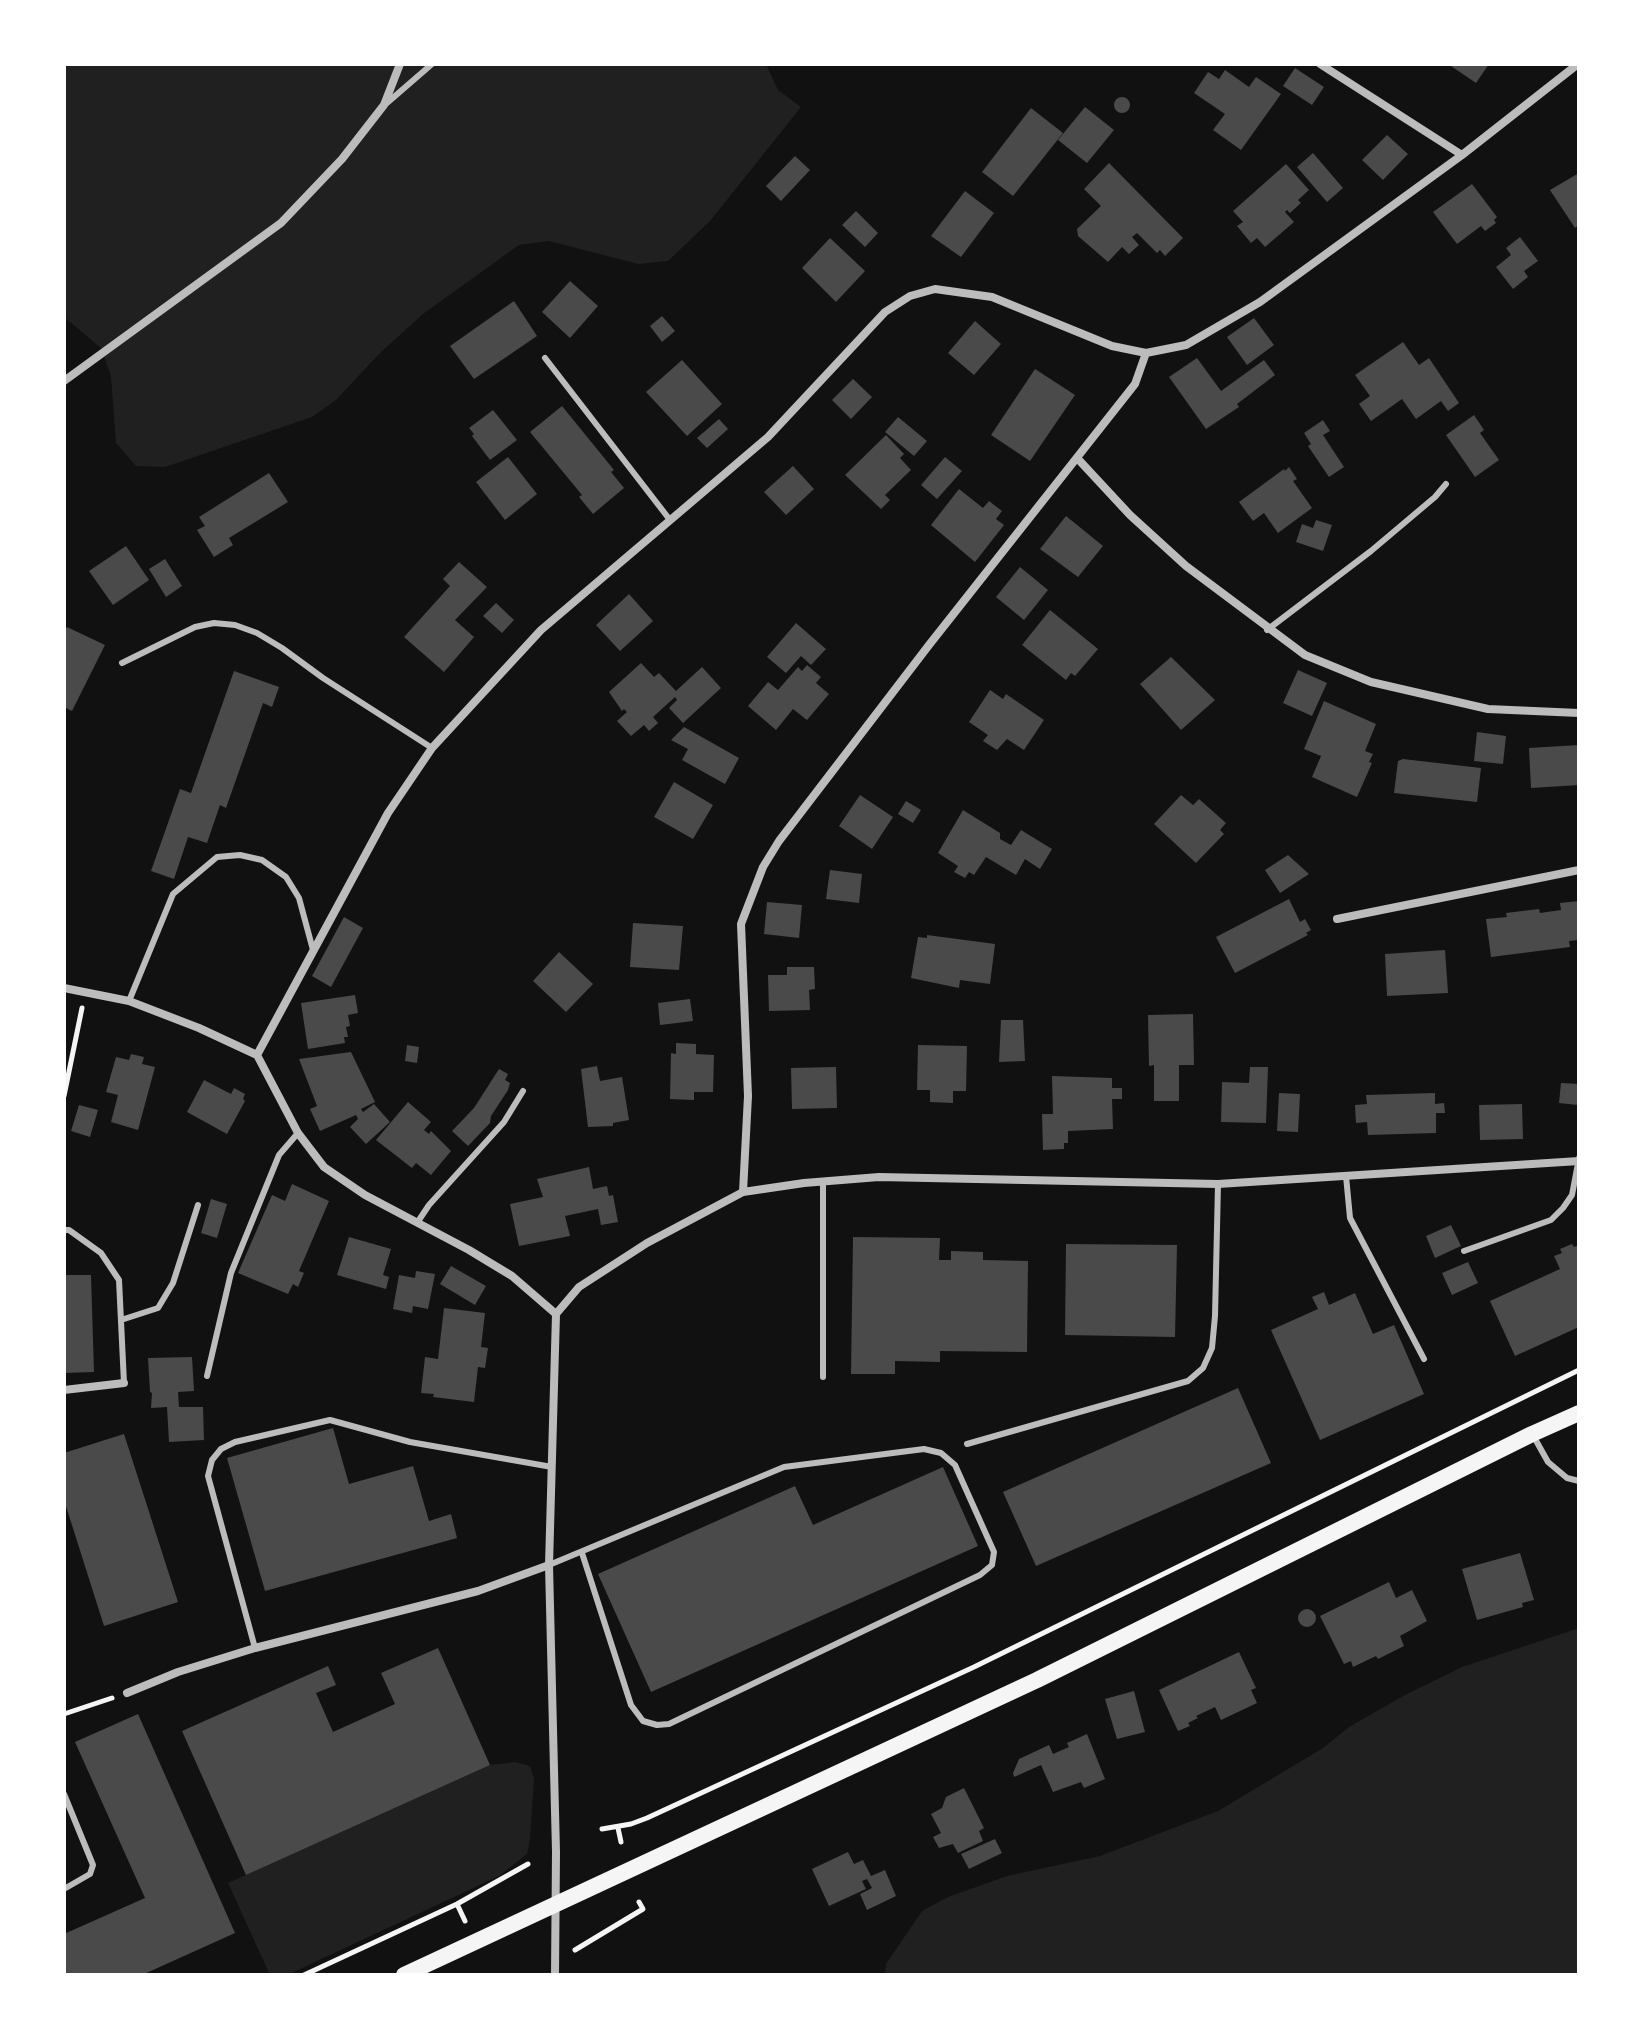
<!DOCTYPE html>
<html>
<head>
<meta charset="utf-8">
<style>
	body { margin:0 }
	#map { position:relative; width:1643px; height:2039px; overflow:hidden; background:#111; font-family:Inter,sans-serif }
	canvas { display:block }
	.frame { position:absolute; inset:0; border:66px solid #fff; pointer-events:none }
</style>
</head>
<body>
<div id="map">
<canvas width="1643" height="2039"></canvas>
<div class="frame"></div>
</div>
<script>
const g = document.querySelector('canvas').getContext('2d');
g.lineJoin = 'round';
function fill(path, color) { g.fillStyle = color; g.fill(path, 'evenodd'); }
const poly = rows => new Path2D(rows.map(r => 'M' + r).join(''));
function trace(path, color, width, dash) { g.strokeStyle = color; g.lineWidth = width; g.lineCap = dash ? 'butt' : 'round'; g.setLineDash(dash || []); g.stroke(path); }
fill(poly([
	[64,64,766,64,778,90,801,107,710,221,668,261,638,264,549,241,519,245,423,314,379,354,336,400,312,417,165,467,136,466,116,443,111,376,101,348,64,317],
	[1579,1628,1579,1975,885,1975,886,1964,922,1911,948,1897,1007,1876,1100,1856,1218,1811,1323,1748,1349,1727,1405,1695,1462,1667],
	[515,1762,530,1766,534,1779,530,1839,527,1854,499,1876,287,1975,270,1975,228,1883,490,1765]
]), '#202020');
fill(poly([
	[1448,64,1489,64,1476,83],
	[1295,68,1324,87,1312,105,1283,86],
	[1225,70,1249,87,1256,77,1281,94,1241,150,1213,130,1225,114,1194,93,1208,72,1219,79],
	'1114 105a8 8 0 1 1 16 0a8 8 0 1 1-16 0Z',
	[1085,107,1114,130,1087,163,1058,140],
	[1031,108,1063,133,1013,196,982,172],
	[1387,135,1408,154,1383,180,1362,160],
	[1313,153,1343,188,1327,202,1297,167],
	[795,156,810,170,781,201,766,186],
	[1109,163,1183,238,1165,256,1160,250,1157,253,1137,233,1132,237,1139,245,1129,254,1122,247,1108,262,1078,236,1077,229,1101,206,1084,189],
	[1286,164,1309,190,1298,200,1301,203,1290,213,1287,210,1285,212,1294,222,1265,247,1257,238,1251,243,1237,226,1243,222,1233,211],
	[1579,173,1579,225,1575,228,1550,190],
	[1472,184,1497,217,1494,220,1496,223,1485,231,1481,226,1457,244,1433,212],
	[965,191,994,213,961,257,931,236],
	[856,211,878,233,865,247,842,225],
	[1520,237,1538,261,1524,271,1528,277,1513,289,1496,267,1511,255,1506,248],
	[830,238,865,271,836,302,802,268],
	[570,281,598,306,570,338,542,312],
	[514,301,537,336,474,379,450,346],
	[662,316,675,331,662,342,650,326],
	[1254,318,1274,345,1247,365,1227,337],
	[975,321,1001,344,974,375,948,353],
	[1403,342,1419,365,1429,358,1459,403,1448,411,1441,401,1416,419,1402,399,1371,421,1359,404,1370,396,1355,375],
	[1197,358,1221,391,1264,360,1275,375,1237,404,1239,407,1206,429,1169,377],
	[682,360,722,404,687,436,646,392],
	[1035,369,1075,395,1030,461,991,435],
	[853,379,872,397,851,419,832,400],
	[562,406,614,470,611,472,624,488,593,514,579,497,582,495,530,432],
	[493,410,517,440,490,460,472,436,474,434,469,428],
	[1474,415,1484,430,1480,433,1499,460,1475,477,1446,435],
	[898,417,927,441,914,456,885,432],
	[719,419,728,429,707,448,697,438],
	[1323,420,1330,431,1323,435,1344,467,1329,477,1308,446,1311,444,1304,433],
	[886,435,904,454,900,458,911,470,885,495,890,500,881,509,845,475],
	[508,457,537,494,505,520,476,482],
	[945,457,962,471,937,499,921,485],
	[793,466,814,489,786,515,764,492],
	[1289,467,1297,479,1293,481,1312,508,1278,533,1264,513,1253,521,1239,502,1284,469,1285,471],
	[269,473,288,502,229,538,233,545,214,557,197,530,205,526,199,517],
	[959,489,983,508,989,501,1002,511,996,519,1004,525,975,562,931,525],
	[1066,516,1103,546,1078,577,1040,549],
	[1316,520,1332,525,1323,551,1296,542,1302,524,1313,528],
	[126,546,149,580,113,605,89,571],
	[165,559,182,586,166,597,149,569],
	[459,562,487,587,455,620,474,637,444,672,404,637,450,586,443,579],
	[1020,567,1048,590,1024,620,996,597],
	[629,594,653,621,620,651,596,625],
	[496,603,514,620,502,633,483,616],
	[1050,610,1098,649,1075,676,1071,673,1066,680,1022,645],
	[796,623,826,649,811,665,801,656,786,673,767,657],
	[67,627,105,645,72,711,64,707,64,632],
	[1171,657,1215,700,1181,730,1140,684],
	[641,663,654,677,659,673,676,691,702,667,721,688,683,723,669,708,677,700,675,697,653,717,658,723,649,731,644,725,631,736,617,721,627,712,624,709,622,711,609,692],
	[807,665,821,677,816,683,829,694,807,720,793,709,776,730,748,706,768,682,778,690,798,667,802,671],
	[1298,670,1327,683,1312,716,1283,703],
	[234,671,279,687,272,707,263,703,226,808,220,805,207,843,188,837,174,879,151,871,180,789,191,793],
	[990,690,1003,699,1006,694,1044,720,1024,750,1007,739,997,750,983,741,988,735,969,722],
	[1324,701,1376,724,1365,751,1373,754,1369,762,1372,763,1357,797,1312,777,1321,756,1304,749],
	[684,727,739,758,725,784,682,760,688,749,671,740],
	[1477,732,1506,736,1503,764,1474,761],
	[1579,745,1579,785,1531,788,1529,748],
	[1403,759,1481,768,1477,802,1394,793,1398,761],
	[674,782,713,805,693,839,654,817],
	[860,795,893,817,872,849,839,826],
	[1181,795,1193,805,1199,799,1226,823,1220,830,1224,834,1196,863,1154,824],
	[906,801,921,810,913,823,898,814],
	[963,810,1000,833,1000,839,1011,845,1021,830,1052,849,1040,869,1025,859,1016,875,986,857,974,875,969,872,965,878,954,872,958,866,938,853],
	[1288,855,1309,874,1280,893,1265,870],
	[830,870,862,874,859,903,826,899],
	[1289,899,1300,922,1305,919,1311,930,1306,933,1308,935,1235,973,1216,937],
	[1579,901,1579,940,1569,941,1570,947,1491,957,1486,919,1507,917,1506,913,1539,909,1540,913,1561,910,1560,903],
	[767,902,802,905,799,938,764,934],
	[344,917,363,928,331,987,312,976],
	[633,923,683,926,679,970,630,967],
	[927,935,995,944,990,984,960,980,959,988,911,978,918,937,927,938],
	[1445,950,1448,993,1387,996,1385,954],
	[559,952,593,984,566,1012,533,981],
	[787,967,814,967,815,989,809,990,810,1010,769,1011,768,975,787,975],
	[355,995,358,1013,348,1015,350,1026,346,1027,348,1037,344,1037,345,1043,308,1049,301,1003],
	[690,999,693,1021,660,1025,658,1003],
	[1193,1014,1194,1065,1179,1065,1179,1101,1154,1101,1154,1065,1149,1066,1148,1015],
	[1001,1020,1023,1020,1025,1061,999,1062],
	[676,1043,696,1044,696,1054,714,1055,713,1092,694,1092,694,1100,670,1099,671,1053,676,1054],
	[407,1045,419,1047,417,1063,405,1061],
	[918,1045,967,1046,966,1091,953,1091,953,1103,930,1102,930,1090,917,1090],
	[351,1052,375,1102,361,1109,363,1112,374,1104,390,1122,366,1144,350,1127,358,1119,356,1115,320,1131,310,1109,317,1106,299,1059],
	[131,1054,144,1057,142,1064,155,1067,138,1130,111,1122,118,1095,106,1092,116,1057,129,1060],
	[597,1066,600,1081,622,1077,629,1120,613,1123,613,1126,588,1127,581,1069],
	[836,1067,837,1108,792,1109,791,1068],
	[1250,1067,1268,1067,1266,1123,1221,1122,1222,1082,1249,1083],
	[499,1069,508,1074,505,1080,510,1083,508,1090,491,1116,490,1123,468,1146,452,1131,474,1108],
	[1052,1076,1112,1078,1112,1088,1122,1088,1122,1099,1112,1099,1113,1129,1068,1131,1068,1143,1064,1143,1064,1149,1043,1150,1042,1114,1053,1114],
	[204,1080,231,1094,234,1088,245,1094,243,1099,245,1101,227,1134,187,1112],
	[1561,1083,1579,1084,1578,1105,1559,1103],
	[1279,1093,1300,1094,1298,1132,1277,1131],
	[1435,1093,1435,1104,1444,1103,1445,1113,1436,1113,1436,1133,1368,1135,1367,1122,1356,1123,1355,1105,1367,1104,1366,1095],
	[408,1102,431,1122,424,1130,429,1134,431,1131,451,1151,431,1175,416,1163,412,1168,376,1140],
	[1522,1104,1523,1139,1480,1140,1479,1105],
	[79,1105,98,1110,90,1137,71,1131],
	[589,1167,593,1189,607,1186,609,1196,613,1195,618,1222,601,1225,598,1209,565,1216,570,1236,519,1246,510,1204,543,1197,537,1179],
	[292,1184,329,1201,299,1271,304,1273,298,1287,293,1284,288,1294,238,1273,272,1195,285,1201],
	[211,1199,227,1204,217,1238,201,1233],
	[1451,1225,1461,1246,1435,1258,1426,1236],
	[349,1237,391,1249,383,1275,389,1277,386,1289,337,1275],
	[853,1237,940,1238,939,1260,951,1260,951,1251,983,1252,983,1260,1028,1261,1027,1352,940,1351,940,1362,895,1361,895,1374,851,1374],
	[1066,1244,1177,1245,1175,1337,1065,1335],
	[1572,1244,1574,1247,1579,1245,1579,1327,1515,1356,1490,1301,1560,1269,1554,1256,1562,1253,1560,1249],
	[1468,1262,1478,1283,1452,1295,1442,1273],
	[451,1266,486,1286,475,1305,440,1284],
	[416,1271,435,1274,428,1309,413,1306,412,1313,393,1309,399,1275,415,1278],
	[64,1275,91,1275,94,1372,64,1373],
	[1324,1292,1329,1305,1355,1293,1373,1334,1394,1325,1424,1394,1320,1440,1271,1330,1318,1309,1312,1297],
	[444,1308,485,1313,481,1347,488,1348,485,1368,478,1367,474,1402,433,1397,434,1394,421,1393,425,1357,438,1359],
	[192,1357,194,1391,178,1392,179,1407,203,1407,204,1440,169,1442,167,1407,151,1408,152,1393,150,1392,148,1358],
	[1238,1388,1271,1463,1036,1566,1003,1492],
	[333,1428,349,1484,413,1466,429,1521,451,1514,457,1538,265,1591,227,1458],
	[124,1434,178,1602,104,1626,64,1500,64,1453],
	[943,1467,978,1546,651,1692,598,1574,795,1486,813,1525],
	[1520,1553,1534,1600,1522,1603,1523,1607,1477,1620,1462,1569],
	[1389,1582,1396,1598,1412,1590,1427,1621,1400,1636,1404,1646,1378,1659,1376,1656,1353,1667,1351,1661,1344,1664,1320,1616],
	'1298 1618a9 9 0 1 1 18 0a9 9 0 1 1-18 0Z',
	[438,1648,490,1765,246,1875,182,1731,328,1666,336,1685,316,1693,333,1732,395,1704,381,1673],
	[1239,1652,1256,1688,1251,1690,1257,1703,1221,1720,1215,1707,1196,1716,1198,1718,1188,1723,1190,1726,1178,1731,1159,1690],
	[1134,1691,1145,1732,1117,1739,1105,1699],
	[138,1714,235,1933,142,1975,64,1975,64,1934,145,1898,75,1742],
	[1087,1734,1105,1779,1084,1788,1081,1782,1053,1792,1041,1765,1014,1777,1013,1773,1019,1759,1049,1745,1053,1754,1069,1747,1067,1743],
	[964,1788,984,1828,979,1831,983,1841,958,1853,953,1844,939,1848,933,1837,941,1833,931,1814,942,1808,946,1797],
	[995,1839,1002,1853,969,1869,961,1854],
	[848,1852,854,1864,863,1860,871,1876,885,1870,896,1896,867,1910,860,1894,872,1888,867,1879,862,1881,866,1889,829,1906,812,1869]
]), '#4a4a4a');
trace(poly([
	[64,1096,82,1008],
	[64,1714,112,1698],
	[618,1828,621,1842],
	[602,1829,631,1824,647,1818,974,1667,1579,1370],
	[457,1904,465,1921],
	[575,1950,643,1909,639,1902],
	[304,1975,457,1904,528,1864]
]), '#f5f5f5', 5);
trace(poly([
	[387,103,432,64],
	[545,358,670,520],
	[1267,630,1371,551,1435,497,1446,484],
	[122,663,195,627,214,623,235,625,257,633,282,648,323,678,432,748],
	[129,1001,173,894,217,857,240,855,262,860,286,877,299,898,313,950],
	[1346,1176,1350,1218,1424,1359],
	[823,1182,823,1377],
	[417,1223,429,1205,504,1122,523,1091],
	[64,1230,69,1230,101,1253,119,1280,124,1383],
	[1464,1251,1551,1220,1563,1208,1572,1195,1579,1158],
	[121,1320,158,1308,173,1283,198,1205],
	[207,1376,231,1273,279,1155,298,1133],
	[1534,1437,1548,1462,1567,1478,1579,1481],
	[967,1444,1188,1381,1203,1368,1212,1348,1215,1316,1218,1184],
	[549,1565,784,1467,924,1449,941,1453,955,1465,994,1552,992,1565,980,1575,669,1724,657,1725,643,1721,631,1705,582,1553],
	[255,1648,208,1476,212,1460,221,1449,235,1442,330,1420,410,1442,552,1467],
	[64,1794,93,1865,90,1874,64,1889]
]), '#bcbcbc', 6);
trace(poly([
	[1320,64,1462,155],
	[64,381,281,223,342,159,384,105,400,64],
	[1078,459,1130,515,1186,566,1305,655,1371,682,1488,709,1579,713],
	[1337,919,1579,870],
	[64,988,129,1001,199,1028,257,1055],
	[743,1192,748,1096,741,924,763,867,779,841,929,645,1135,384,1146,353],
	[556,1314,512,1276,469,1250,365,1195,324,1167,298,1133,257,1055,388,813,432,748,541,630,768,437,885,312,910,296,935,289,992,297,1112,346,1146,353,1186,345,1260,302,1462,155,1578,64],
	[556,1314,579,1287,647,1243,743,1192,804,1183,879,1177,1218,1184,1579,1161],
	[64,1390,124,1383],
	[127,1693,178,1672,255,1648,478,1591,549,1565],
	[555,1975,556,1852,549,1565,556,1314]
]), '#bcbcbc', 8);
trace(poly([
	[404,1975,1037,1680,1532,1434,1579,1413]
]), '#f5f5f5', 16);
</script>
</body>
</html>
